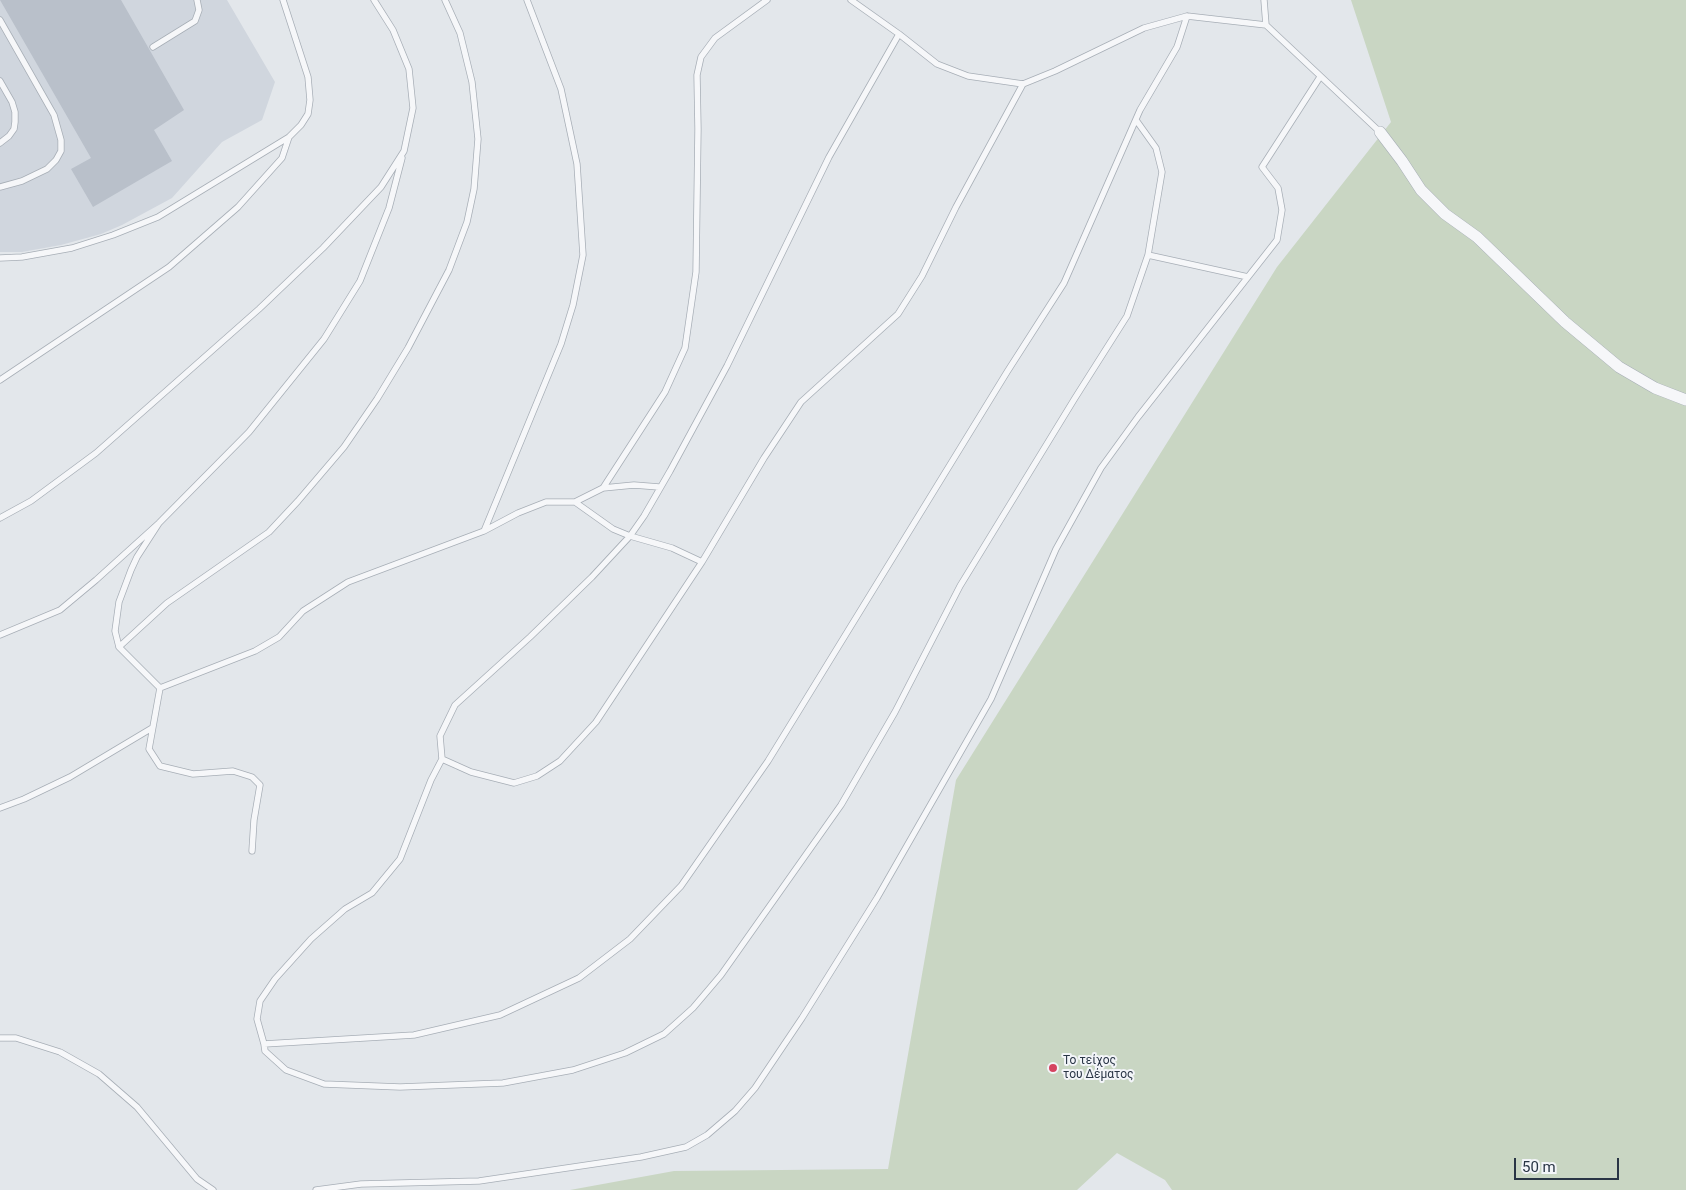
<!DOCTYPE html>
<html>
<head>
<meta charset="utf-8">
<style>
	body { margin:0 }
	#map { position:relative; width:1686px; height:1190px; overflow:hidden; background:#e3e7eb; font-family:Roboto,sans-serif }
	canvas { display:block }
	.scale { position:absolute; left:1514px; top:1158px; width:105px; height:22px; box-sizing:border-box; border:2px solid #293545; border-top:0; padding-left:6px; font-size:15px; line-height:18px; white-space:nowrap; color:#293545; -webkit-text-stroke:4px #f3f5f9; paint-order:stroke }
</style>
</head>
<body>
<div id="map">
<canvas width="1686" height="1190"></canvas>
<div class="scale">50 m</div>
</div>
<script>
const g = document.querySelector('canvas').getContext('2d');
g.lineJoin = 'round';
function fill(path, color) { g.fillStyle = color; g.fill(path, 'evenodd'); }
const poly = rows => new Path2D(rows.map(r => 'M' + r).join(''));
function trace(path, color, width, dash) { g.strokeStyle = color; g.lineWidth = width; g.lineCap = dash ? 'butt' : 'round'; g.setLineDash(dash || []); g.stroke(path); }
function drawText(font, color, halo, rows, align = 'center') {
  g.font = font + ' Roboto,sans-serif'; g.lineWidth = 4; g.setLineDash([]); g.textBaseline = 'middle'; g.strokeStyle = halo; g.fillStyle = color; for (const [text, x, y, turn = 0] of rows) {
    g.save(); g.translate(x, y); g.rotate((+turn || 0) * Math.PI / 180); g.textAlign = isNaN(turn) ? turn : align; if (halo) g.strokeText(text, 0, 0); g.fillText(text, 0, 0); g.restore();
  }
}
fill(poly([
	[0,0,227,0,275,82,262,120,222,142,172,198,122,225,101,234,61,245,22,252,0,252]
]), '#d0d6de');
fill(poly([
	[1351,0,1686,0,1686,1190,1172,1190,1165,1180,1117,1153,1077,1190,570,1190,674,1171,888,1169,956,780,1277,267,1391,122]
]), '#c9d6c3');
fill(poly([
	[0,0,121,0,184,110,154,130,172,161,93,207,71,169,91,158]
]), '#b9c0ca');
const service = poly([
	[851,0,899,34],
	[1264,0,1266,25],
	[0,20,54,115,61,140,61,151,56,160,47,169,22,181,0,187],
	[153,47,195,21,199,10,197,0],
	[0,81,12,102,15,112,15,122,14,129,9,136,0,143],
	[1136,120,1156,148,1162,172,1148,255],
	[0,258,22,257,72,248,113,235,158,217,289,137,301,125,308,114,310,100,308,77,283,0],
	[1248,277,1148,255,1127,316,1075,398,960,586,895,712,841,805,721,975,693,1008,664,1034,625,1053,573,1070,503,1083,400,1087,324,1084,286,1070,265,1051,264,1044,414,1035,500,1015,579,978,630,939,681,886,768,761,1007,372,1064,283,1140,110,1177,47,1187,16,1266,25,1380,132],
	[0,380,169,267,238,207,282,158,289,137],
	[603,488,665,392,685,348,696,272,698,129,697,75,701,57,715,38,767,0],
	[575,502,603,488,634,485,659,487],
	[0,518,31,501,96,453,259,309,323,248,381,187,404,151,413,108,409,69,393,30,374,0],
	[159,523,137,557,131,570,119,602,115,631,119,647,160,688,255,651,279,637,303,611,348,582,484,531,561,344,573,305,583,255,577,164,561,89,527,0],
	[484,531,518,513,546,502,575,502,613,529,630,536,672,548,702,562,596,722,560,761,537,776,514,783,471,772,442,759,440,736,455,705,530,637,592,577,630,536,644,516,670,471,727,366,829,157,899,34,937,64,968,76,1023,84,1055,71,1144,28,1187,16],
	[702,562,764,458,801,402,898,314,922,276,956,207,1023,84],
	[0,635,60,610,96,580,159,523,249,432,324,339,360,281,389,208,402,158],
	[119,647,167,603,269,532,298,501,344,447,377,399,408,348,449,270,467,222,474,189,478,139,472,82,460,33,445,0],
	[160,688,149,749,160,766,193,774,233,771,252,777,260,785,254,820,252,851],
	[0,808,24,799,70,777,152,728],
	[0,1038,16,1038,60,1052,99,1074,137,1107,197,1179,213,1190],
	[264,1044,257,1019,260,1001,275,979,311,939,345,909,372,893,400,859,431,780,442,759],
	[316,1190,361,1184,479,1181,641,1157,686,1147,707,1135,735,1111,755,1088,802,1018,877,898,991,699,1056,549,1101,468,1138,417,1277,240,1282,210,1278,188,1262,167,1320,77]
]);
const minor = poly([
	[1380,132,1402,161,1421,190,1445,214,1477,237,1565,322,1619,367,1655,388,1686,400]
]);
trace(service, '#a7aeb6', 7);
trace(minor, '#a7aeb6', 12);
trace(service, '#f6f7f9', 5.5);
trace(minor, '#f6f7f9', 11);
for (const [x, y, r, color] of [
	[1053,1068,5,"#d54360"]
]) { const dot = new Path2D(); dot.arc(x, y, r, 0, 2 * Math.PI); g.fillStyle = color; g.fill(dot); trace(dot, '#f3f5f9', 2); }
drawText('12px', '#293545', '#f3f5f9', [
	["Το τείχος",1063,1061],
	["του Δέματος",1063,1075]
], 'left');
</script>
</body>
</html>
